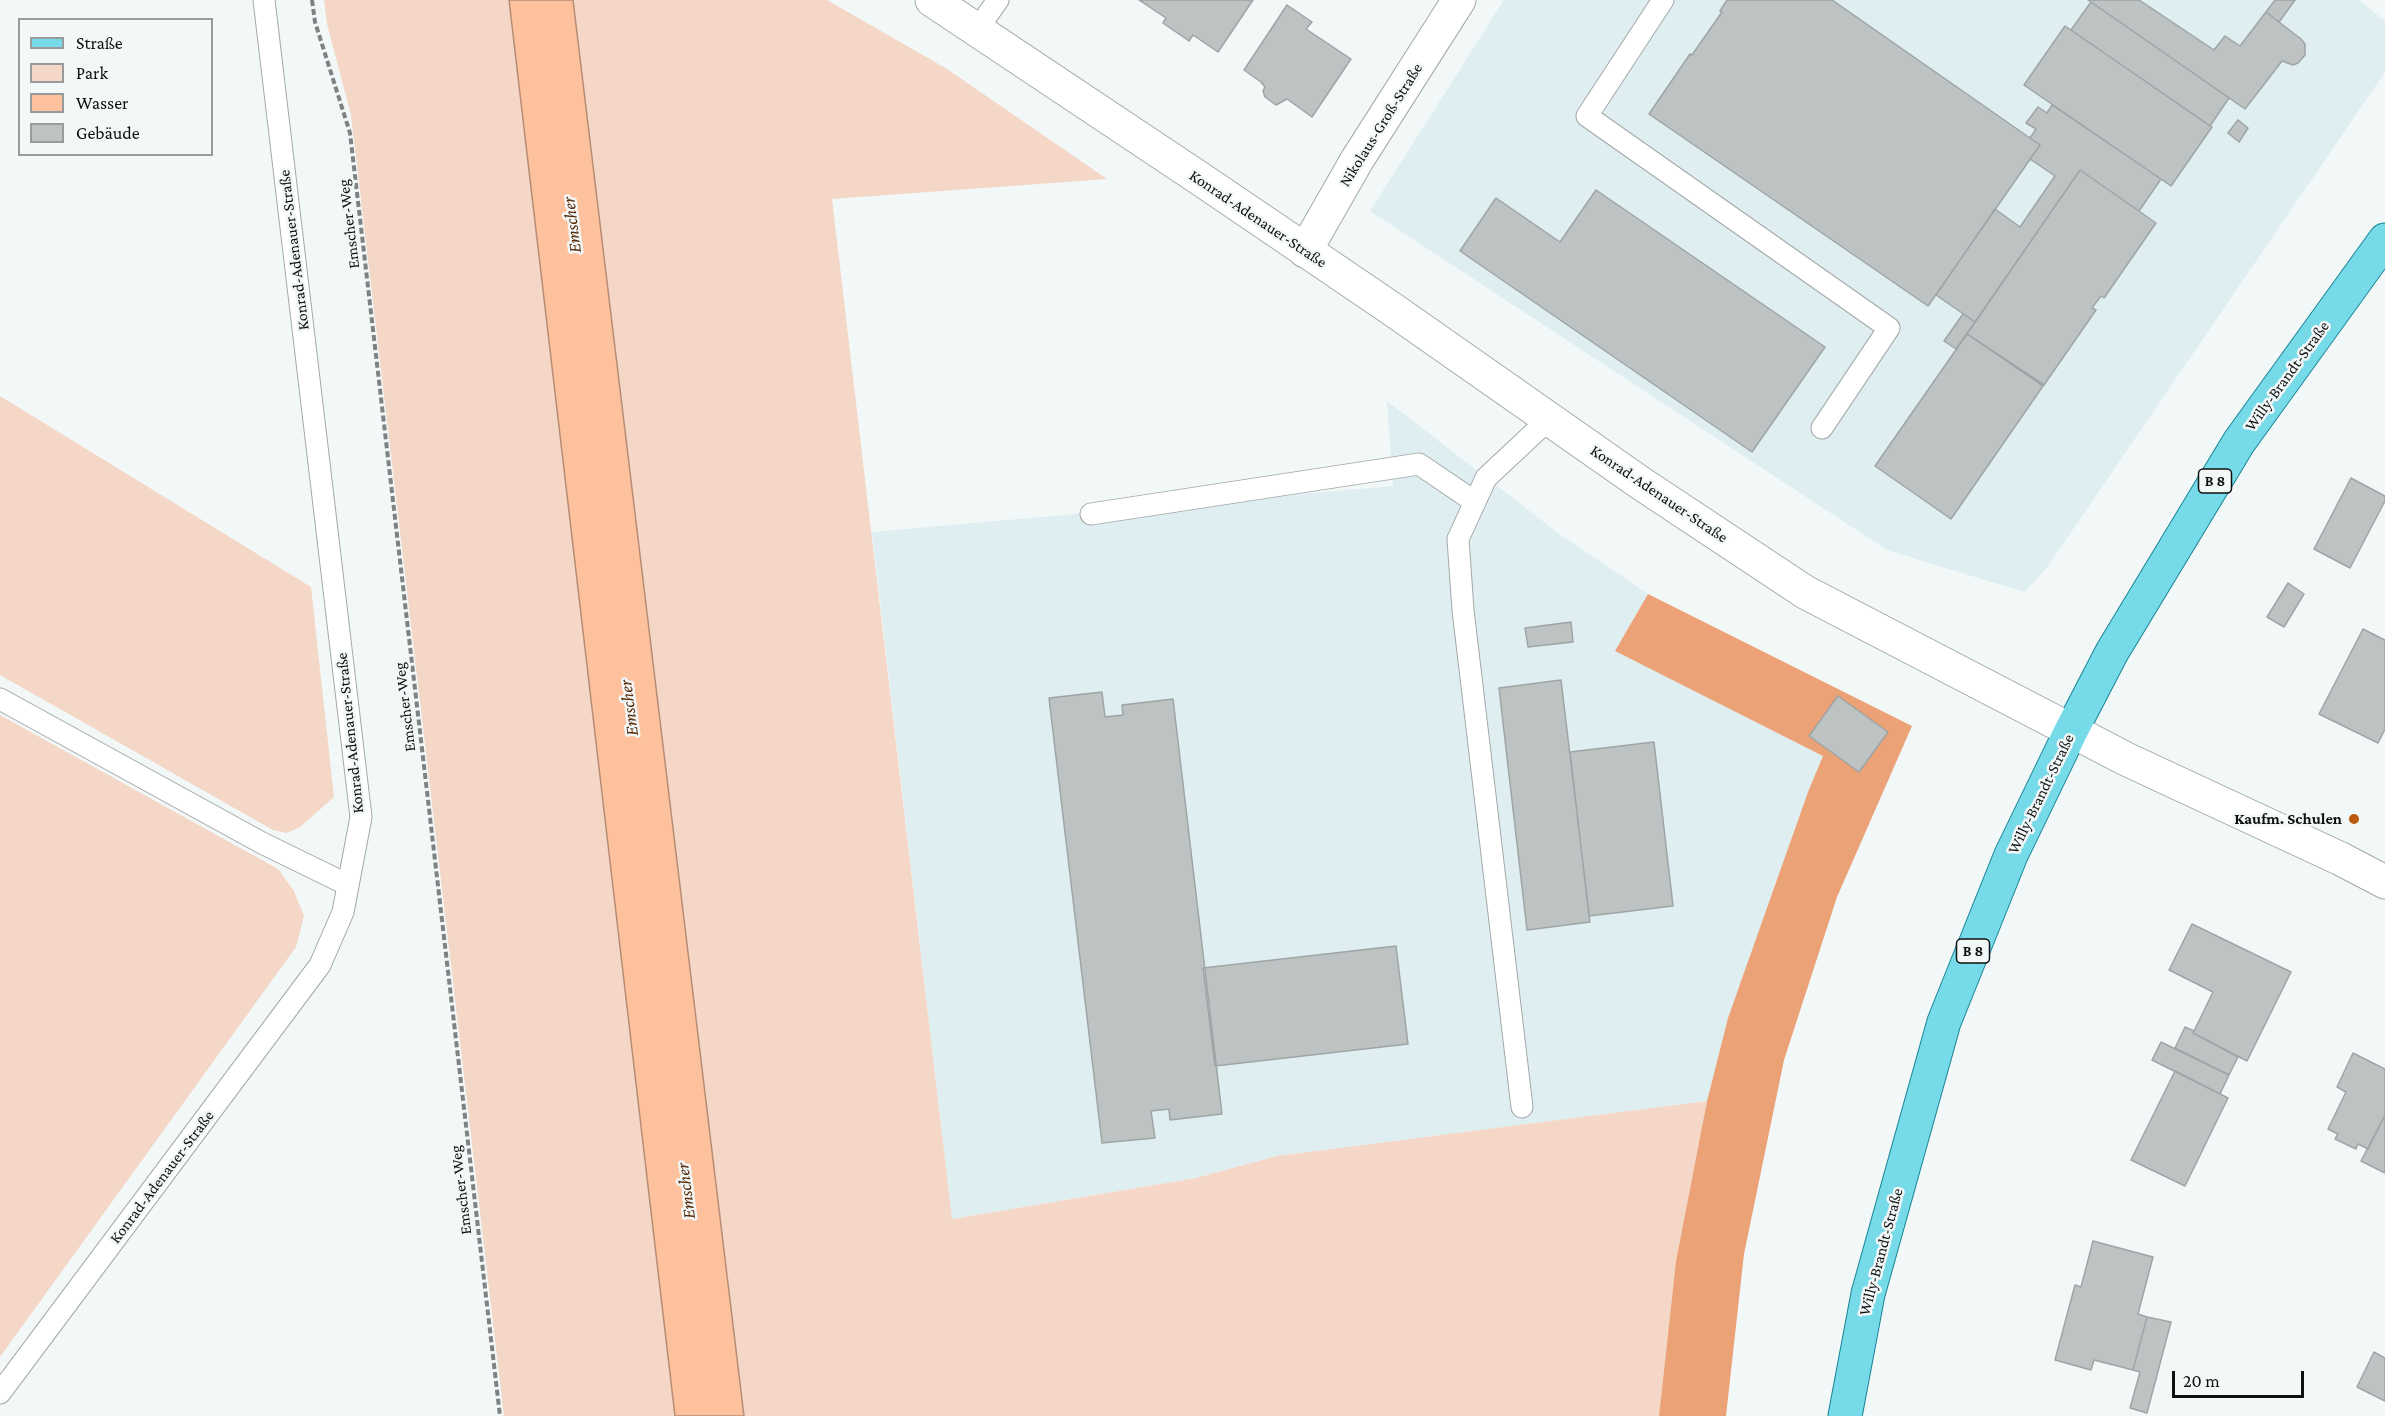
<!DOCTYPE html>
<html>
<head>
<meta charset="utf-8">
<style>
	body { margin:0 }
	#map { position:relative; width:2385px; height:1416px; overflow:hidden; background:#f2f7f8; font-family:"Crimson Pro",serif }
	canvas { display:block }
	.legend { position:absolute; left:18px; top:18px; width:195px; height:138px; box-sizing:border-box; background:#f2f7f8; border:2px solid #979b9c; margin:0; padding:8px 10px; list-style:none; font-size:18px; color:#0f1111 }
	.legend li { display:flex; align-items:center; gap:12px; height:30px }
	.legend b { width:30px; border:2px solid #979b9c }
	.scale { position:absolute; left:2172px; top:1371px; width:132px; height:27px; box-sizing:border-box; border:3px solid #0f1111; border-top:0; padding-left:8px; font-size:18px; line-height:21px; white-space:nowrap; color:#0f1111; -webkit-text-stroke:4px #f2f7f8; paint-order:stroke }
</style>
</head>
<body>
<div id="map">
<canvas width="2385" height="1416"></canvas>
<ul class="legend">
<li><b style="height:8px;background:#77dae9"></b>Straße</li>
<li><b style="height:16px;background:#f4d7c6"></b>Park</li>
<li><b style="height:16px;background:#fec19e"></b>Wasser</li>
<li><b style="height:16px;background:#bdc2c3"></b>Gebäude</li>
</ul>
<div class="scale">20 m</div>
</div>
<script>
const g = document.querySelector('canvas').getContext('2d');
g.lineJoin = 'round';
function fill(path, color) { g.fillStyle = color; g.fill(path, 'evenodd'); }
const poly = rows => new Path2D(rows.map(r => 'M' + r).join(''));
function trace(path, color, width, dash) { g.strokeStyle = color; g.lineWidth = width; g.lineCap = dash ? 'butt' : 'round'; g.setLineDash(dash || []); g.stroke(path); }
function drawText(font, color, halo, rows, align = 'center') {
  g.font = font + ' "Crimson Pro",serif'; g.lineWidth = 5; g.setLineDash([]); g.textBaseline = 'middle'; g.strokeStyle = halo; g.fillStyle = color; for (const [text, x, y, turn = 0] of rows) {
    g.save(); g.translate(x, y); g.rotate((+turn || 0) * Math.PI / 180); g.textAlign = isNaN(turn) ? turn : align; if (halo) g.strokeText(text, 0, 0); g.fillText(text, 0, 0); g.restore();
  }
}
fill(poly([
	[1504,0,2359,0,2385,21,2385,72,2046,569,2024,592,1887,550,1370,211],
	[1387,401,1558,533,1648,594,1615,651,1824,756,1808,792,1728,1018,1707,1101,1277,1156,1196,1178,952,1219,872,532,1393,486]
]), '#dfeef0');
fill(poly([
	[324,0,509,0,675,1416,504,1416,351,115,327,24],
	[573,0,827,0,947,69,1107,179,832,199,952,1219,1196,1178,1277,1156,1707,1101,1676,1261,1659,1416,744,1416],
	[0,396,311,587,334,797,300,827,287,833,273,830,0,675],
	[0,715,278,869,294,891,304,916,296,947,0,1357]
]), '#f4d7c6');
fill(poly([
	[1648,594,1912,726,1837,897,1784,1060,1744,1254,1726,1416,1659,1416,1676,1261,1707,1101,1728,1018,1808,792,1823,756,1615,651]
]), '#eca277');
const water = poly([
	[509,0,573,0,744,1416,675,1416,509,0]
]);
fill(water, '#fec19e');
trace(water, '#b68c74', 1.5);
const building = poly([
	[1139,0,1253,0,1218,52,1193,35,1189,41,1163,23,1166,18,1139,0],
	[1727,0,1832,0,2040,145,1928,306,1649,114,1690,54,1692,55,1722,12,1720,11,1727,0],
	[2088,0,2139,0,2214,50,2225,36,2240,46,2266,12,2301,39,2305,44,2305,55,2298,63,2293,65,2282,61,2245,109,2088,0],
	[2275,0,2295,0,2279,22,2266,12,2275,0],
	[2091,2,2229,98,2210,126,2071,30,2091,2],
	[1287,5,1312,22,1306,29,1351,59,1312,117,1287,99,1276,105,1265,97,1263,91,1265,87,1261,82,1244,70,1287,5],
	[2065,26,2212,127,2171,186,2024,85,2065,26],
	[2052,105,2161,179,2139,211,2080,170,1975,322,1936,295,1995,209,2020,227,2055,176,2030,159,2040,145,2030,138,2036,129,2026,123,2038,107,2047,113,2052,105],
	[2238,120,2248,128,2239,142,2228,133,2238,120],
	[2080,170,2156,223,2104,298,2101,296,2092,308,2096,310,2044,385,1967,334,2080,170],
	[1596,190,1825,347,1752,452,1460,251,1496,198,1560,242,1596,190],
	[1963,314,1975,322,1956,349,1944,341,1963,314],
	[1967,334,2043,386,1951,519,1875,466,1967,334],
	[2351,478,2385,496,2385,501,2350,568,2314,549,2351,478],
	[2288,583,2304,594,2284,627,2267,617,2288,583],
	[1571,622,1573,642,1528,647,1525,628,1571,622],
	[2363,629,2385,640,2385,729,2378,743,2319,714,2363,629],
	[1561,680,1590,922,1527,930,1499,688,1561,680],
	[1102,692,1105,717,1123,715,1122,705,1173,699,1222,1114,1170,1120,1169,1109,1151,1111,1155,1138,1102,1143,1049,698,1102,692],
	[1838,696,1888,732,1859,772,1809,736,1838,696],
	[1654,742,1673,906,1589,916,1570,752,1654,742],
	[2192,924,2291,972,2247,1061,2193,1033,2213,992,2169,970,2192,924],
	[1396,946,1408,1044,1215,1066,1203,968,1396,946],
	[2185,1027,2194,1031,2193,1033,2238,1057,2229,1075,2175,1048,2185,1027],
	[2161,1042,2229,1075,2220,1094,2152,1060,2161,1042],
	[2353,1053,2385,1069,2385,1115,2368,1149,2358,1144,2356,1149,2335,1139,2338,1134,2328,1129,2346,1092,2337,1087,2353,1053],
	[2175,1071,2228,1098,2185,1186,2131,1160,2175,1071],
	[2385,1115,2385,1173,2361,1161,2385,1115],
	[2093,1241,2153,1257,2138,1314,2147,1317,2133,1370,2094,1360,2091,1370,2055,1360,2075,1285,2081,1287,2093,1241],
	[2147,1317,2171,1322,2147,1413,2130,1408,2140,1372,2133,1370,2147,1317],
	[2374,1352,2385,1358,2385,1401,2357,1387,2374,1352]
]);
fill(building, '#bdc2c3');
trace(building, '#9fa4a5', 1.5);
const lane = poly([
	[1663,0,1587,116,1889,328,1822,428],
	[976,31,998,0],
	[1091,514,1419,464,1475,502],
	[0,699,262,843,348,885],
	[1522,1107,1463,610,1458,539,1486,478,1549,419],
	[0,1393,320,965,343,912,361,817,264,0]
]);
const street = poly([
	[932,0,1202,180,1392,309,1642,484,1805,592,2126,759,2341,859,2385,882],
	[1305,251,1357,160,1459,0]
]);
const primary = poly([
	[1845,1416,1868,1294,1944,1022,2011,855,2071,731,2112,652,2239,442,2385,240]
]);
trace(lane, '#a3a8a9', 23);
trace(street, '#a3a8a9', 35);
trace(primary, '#188494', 35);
trace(poly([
	[312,0,315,22,350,133,500,1416]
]), '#7f8283', 4, [6, 3]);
trace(lane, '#fff', 21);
trace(street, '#fff', 33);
trace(primary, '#77dae9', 33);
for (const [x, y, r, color] of [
	[2354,819,6,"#b95a0f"]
]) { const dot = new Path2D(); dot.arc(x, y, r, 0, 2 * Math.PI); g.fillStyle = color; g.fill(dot); trace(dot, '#f2f7f8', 2); }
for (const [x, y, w] of [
	[2215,481,33],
	[1973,951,33]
]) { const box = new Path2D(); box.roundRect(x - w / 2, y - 12, w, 24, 4.5); g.fillStyle = '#f2f7f8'; g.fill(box); trace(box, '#0f1111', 1.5); }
drawText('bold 15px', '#0f1111', null, [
	["B 8",2215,481],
	["B 8",1973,951]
]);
drawText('16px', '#0f1111', '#f2f7f8', [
	["Nikolaus-Groß-Straße",1381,125,-58],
	["Konrad-Adenauer-Straße",1258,219,34],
	["Emscher-Weg",349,224,-97],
	["Konrad-Adenauer-Straße",294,250,-97],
	["Willy-Brandt-Straße",2287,376,-54],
	["Konrad-Adenauer-Straße",1659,494,34],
	["Emscher-Weg",405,707,-97],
	["Konrad-Adenauer-Straße",350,733,-96],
	["Willy-Brandt-Straße",2041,794,-64],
	["Konrad-Adenauer-Straße",162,1177,-53],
	["Emscher-Weg",461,1190,-97],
	["Willy-Brandt-Straße",1881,1252,-75]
]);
drawText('bold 16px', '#0f1111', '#f2f7f8', [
	["Kaufm. Schulen",2342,819]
], 'right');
drawText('italic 18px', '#552704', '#f2f7f8', [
	["Emscher",572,225,-97],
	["Emscher",629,708,-97],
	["Emscher",686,1191,-97]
]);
</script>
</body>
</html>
